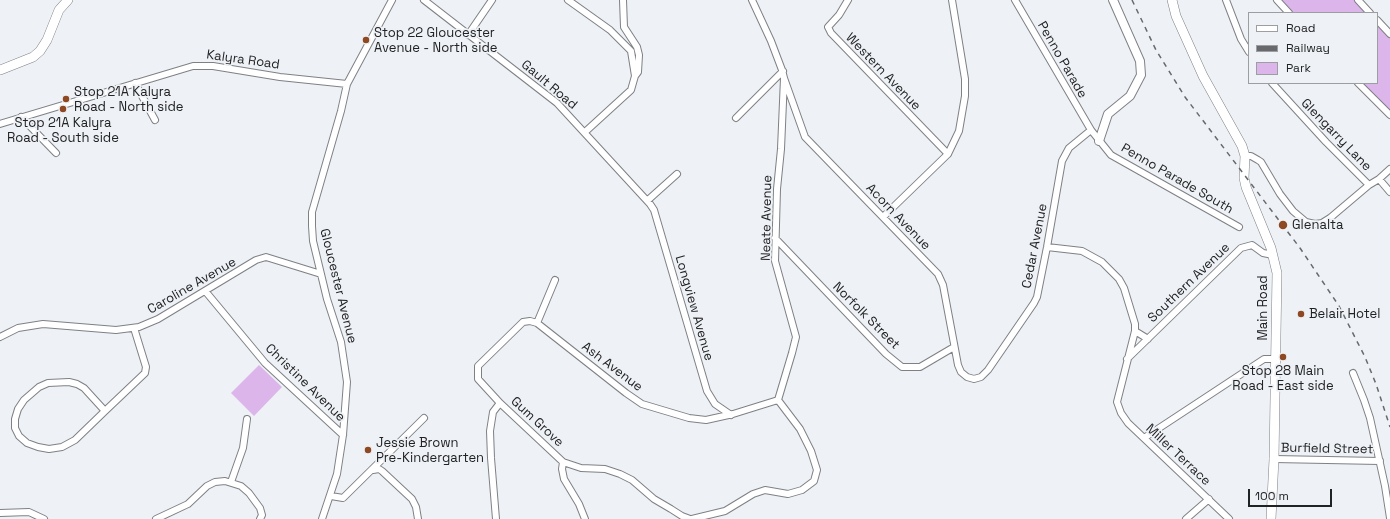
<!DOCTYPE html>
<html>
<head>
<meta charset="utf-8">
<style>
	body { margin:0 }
	#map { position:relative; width:1390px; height:519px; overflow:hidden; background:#eef1f5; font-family:"Space Grotesk",sans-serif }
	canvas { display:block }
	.legend { position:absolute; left:1248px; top:12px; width:130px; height:72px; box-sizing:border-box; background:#eef1f5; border:1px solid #9c9ea1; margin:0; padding:5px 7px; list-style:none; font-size:12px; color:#212224 }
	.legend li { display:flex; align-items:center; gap:8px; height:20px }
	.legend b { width:20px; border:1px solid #9c9ea1 }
	.scale { position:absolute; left:1248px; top:489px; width:84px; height:18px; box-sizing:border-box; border:2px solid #212224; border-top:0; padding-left:5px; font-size:12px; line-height:14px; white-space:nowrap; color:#212224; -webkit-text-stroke:3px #eef1f5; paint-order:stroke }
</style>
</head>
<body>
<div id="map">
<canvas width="1390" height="519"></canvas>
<ul class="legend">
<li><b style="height:5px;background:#fff"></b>Road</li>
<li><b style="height:5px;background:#67696c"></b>Railway</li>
<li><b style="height:11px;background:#dcb5ea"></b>Park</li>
</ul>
<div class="scale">100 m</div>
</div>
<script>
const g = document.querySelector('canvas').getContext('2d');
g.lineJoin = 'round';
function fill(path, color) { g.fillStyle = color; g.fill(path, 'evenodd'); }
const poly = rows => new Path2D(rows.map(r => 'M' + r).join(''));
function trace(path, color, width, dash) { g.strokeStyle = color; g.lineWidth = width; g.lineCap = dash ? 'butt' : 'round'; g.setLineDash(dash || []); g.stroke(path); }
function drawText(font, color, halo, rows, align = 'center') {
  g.font = font + ' "Space Grotesk",sans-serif'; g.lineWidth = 3.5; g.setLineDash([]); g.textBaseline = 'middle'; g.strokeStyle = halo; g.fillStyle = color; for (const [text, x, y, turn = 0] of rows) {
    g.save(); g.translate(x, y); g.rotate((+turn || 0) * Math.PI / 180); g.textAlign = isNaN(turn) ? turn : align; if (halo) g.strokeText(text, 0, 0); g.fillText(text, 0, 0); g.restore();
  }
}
fill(poly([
	[1277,0,1358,0,1370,13,1289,13],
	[1377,20,1390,34,1390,115,1358,83,1377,83],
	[259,365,282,387,254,416,231,393]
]), '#dcb5ea');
const minor = poly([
	[424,0,557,103,650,204,654,210,707,391,715,404,731,415],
	[568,0,610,30,631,51,635,76,631,90,585,132],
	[623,0,624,27,637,47,639,55,638,72,635,76],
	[848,0,839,15,828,27,831,33,948,154],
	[1015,0,1091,130,1111,155,1239,227],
	[1226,0,1241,39,1249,52],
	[1277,0,1289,13],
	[1358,0,1370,13],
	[1377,20,1390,34],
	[468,35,492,0],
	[784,78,805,137,938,274,943,285,958,365,961,372,967,377,974,379,981,377,988,370,1034,303,1037,297,1047,247,1062,161,1069,148,1091,130],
	[135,83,155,120],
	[1272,83,1326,142,1369,185],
	[1358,83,1390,115],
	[21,117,56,153],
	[736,118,783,71],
	[0,124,193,66,213,66,280,77,347,84],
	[1245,156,1251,156,1258,160,1261,162,1280,194,1293,211,1306,222,1315,224,1322,223,1330,218,1369,185,1379,179,1390,169],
	[1379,179,1390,192],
	[648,200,677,174],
	[883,217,948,154,959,131,965,96,965,79,952,0],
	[775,238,886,354,902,367,920,367,954,347],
	[1047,247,1082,251,1102,262,1119,279,1124,288,1135,324,1135,331,1148,339],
	[206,292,265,363,343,435],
	[537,323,555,280],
	[1135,331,1117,402,1121,413,1128,423,1229,519],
	[0,337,18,328,43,324,116,330,139,327,158,319,256,260,266,257,321,274],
	[1127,359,1241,248,1252,245,1263,253,1273,255],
	[1353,373,1364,400,1370,418,1385,486,1390,518],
	[105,411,84,388,77,384,69,382,48,383,39,387,24,400,18,409,15,419,15,428,19,436,27,443,38,447,49,449,62,447,75,440,105,411,145,373,146,367,134,328],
	[1144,438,1264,359,1276,359],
	[1274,459,1380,461],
	[563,462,562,469,564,479,579,504,585,519],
	[373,470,379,469,382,471,412,499,416,507,418,519],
	[231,482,243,448,247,419],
	[331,496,343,498,424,418],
	[0,513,29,512,44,519],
	[156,519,188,504,207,486,215,482,225,481,241,486,249,493,260,508,262,515,260,519],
	[322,519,337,474,343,435,347,382,341,342,327,299,313,241,312,226,312,212,341,111,347,84,392,0],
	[496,519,491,458,490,431,493,412,500,403],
	[690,519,682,516,671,509,654,499,632,480,620,474,605,469,581,468,563,462,500,403,478,379,478,366,523,322,530,321,537,323,626,393,642,404,689,418,706,420,733,414,778,400],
	[692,519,725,511,753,494,765,490,788,494,802,490,814,481,817,470,811,451,800,429,778,400,792,353,796,337,775,261,777,189,781,149,784,78,782,70,771,41,752,0],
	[1186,519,1209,499]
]);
const tertiary = poly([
	[1099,141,1108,114,1130,96,1141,75,1140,61,1113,0]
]);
const secondary = poly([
	[1172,0,1176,16,1203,76,1242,146,1245,156,1244,178,1246,187,1271,248,1277,273,1274,459,1271,519],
	[0,70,33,57,40,51,47,40,59,10,68,0]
]);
trace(minor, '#7e8084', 8);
trace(tertiary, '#7e8084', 10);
trace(secondary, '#7e8084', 10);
trace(minor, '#fff', 6);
trace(tertiary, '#fff', 8);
trace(secondary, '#fff', 9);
trace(poly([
	[1132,0,1156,50,1185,97,1300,248,1339,306,1365,357,1376,384,1390,427]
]), '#67696c', 1.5, [5, 5]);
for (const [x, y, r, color] of [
	[366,40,4,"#8e4822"],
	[66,99,4,"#8e4822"],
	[63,109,4,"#8e4822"],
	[1283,225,5,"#8e4822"],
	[1301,314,4,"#8e4822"],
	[1283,357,4,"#8e4822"],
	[368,450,4,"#8e4822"]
]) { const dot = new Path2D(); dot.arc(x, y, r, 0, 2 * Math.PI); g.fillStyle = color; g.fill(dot); trace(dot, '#eef1f5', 1.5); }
drawText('13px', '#212224', '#eef1f5', [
	["Stop 22 Gloucester",374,33],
	["Avenue - North side",374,48],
	["Stop 21A Kalyra",74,92],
	["Road - North side",74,107],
	["Stop 21A Kalyra",63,123,"center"],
	["Road - South side",63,138,"center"],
	["Glenalta",1292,225],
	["Belair Hotel",1309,314],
	["Stop 28 Main",1283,371,"center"],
	["Road - East side",1283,386,"center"],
	["Jessie Brown",376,443],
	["Pre-Kindergarten",376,458]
], 'left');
drawText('13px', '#212224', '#eef1f5', [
	["Kalyra Road",243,60,8],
	["Penno Parade",1062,60,60],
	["Western Avenue",883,72,46],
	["Gault Road",549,85,40],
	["Glengarry Lane",1336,135,46],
	["Penno Parade South",1177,179,30],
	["Acorn Avenue",898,217,46],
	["Neate Avenue",767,218,-89],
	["Cedar Avenue",1035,246,-79],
	["Southern Avenue",1189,283,-44],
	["Caroline Avenue",192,286,-30],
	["Gloucester Avenue",338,286,76],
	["Longview Avenue",694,308,74],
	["Main Road",1263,308,-90],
	["Norfolk Street",866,316,45],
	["Ash Avenue",612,367,37],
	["Christine Avenue",305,383,44],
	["Gum Grove",537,422,43],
	["Burfield Street",1327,449,1],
	["Miller Terrace",1178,455,43]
]);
</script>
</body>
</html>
